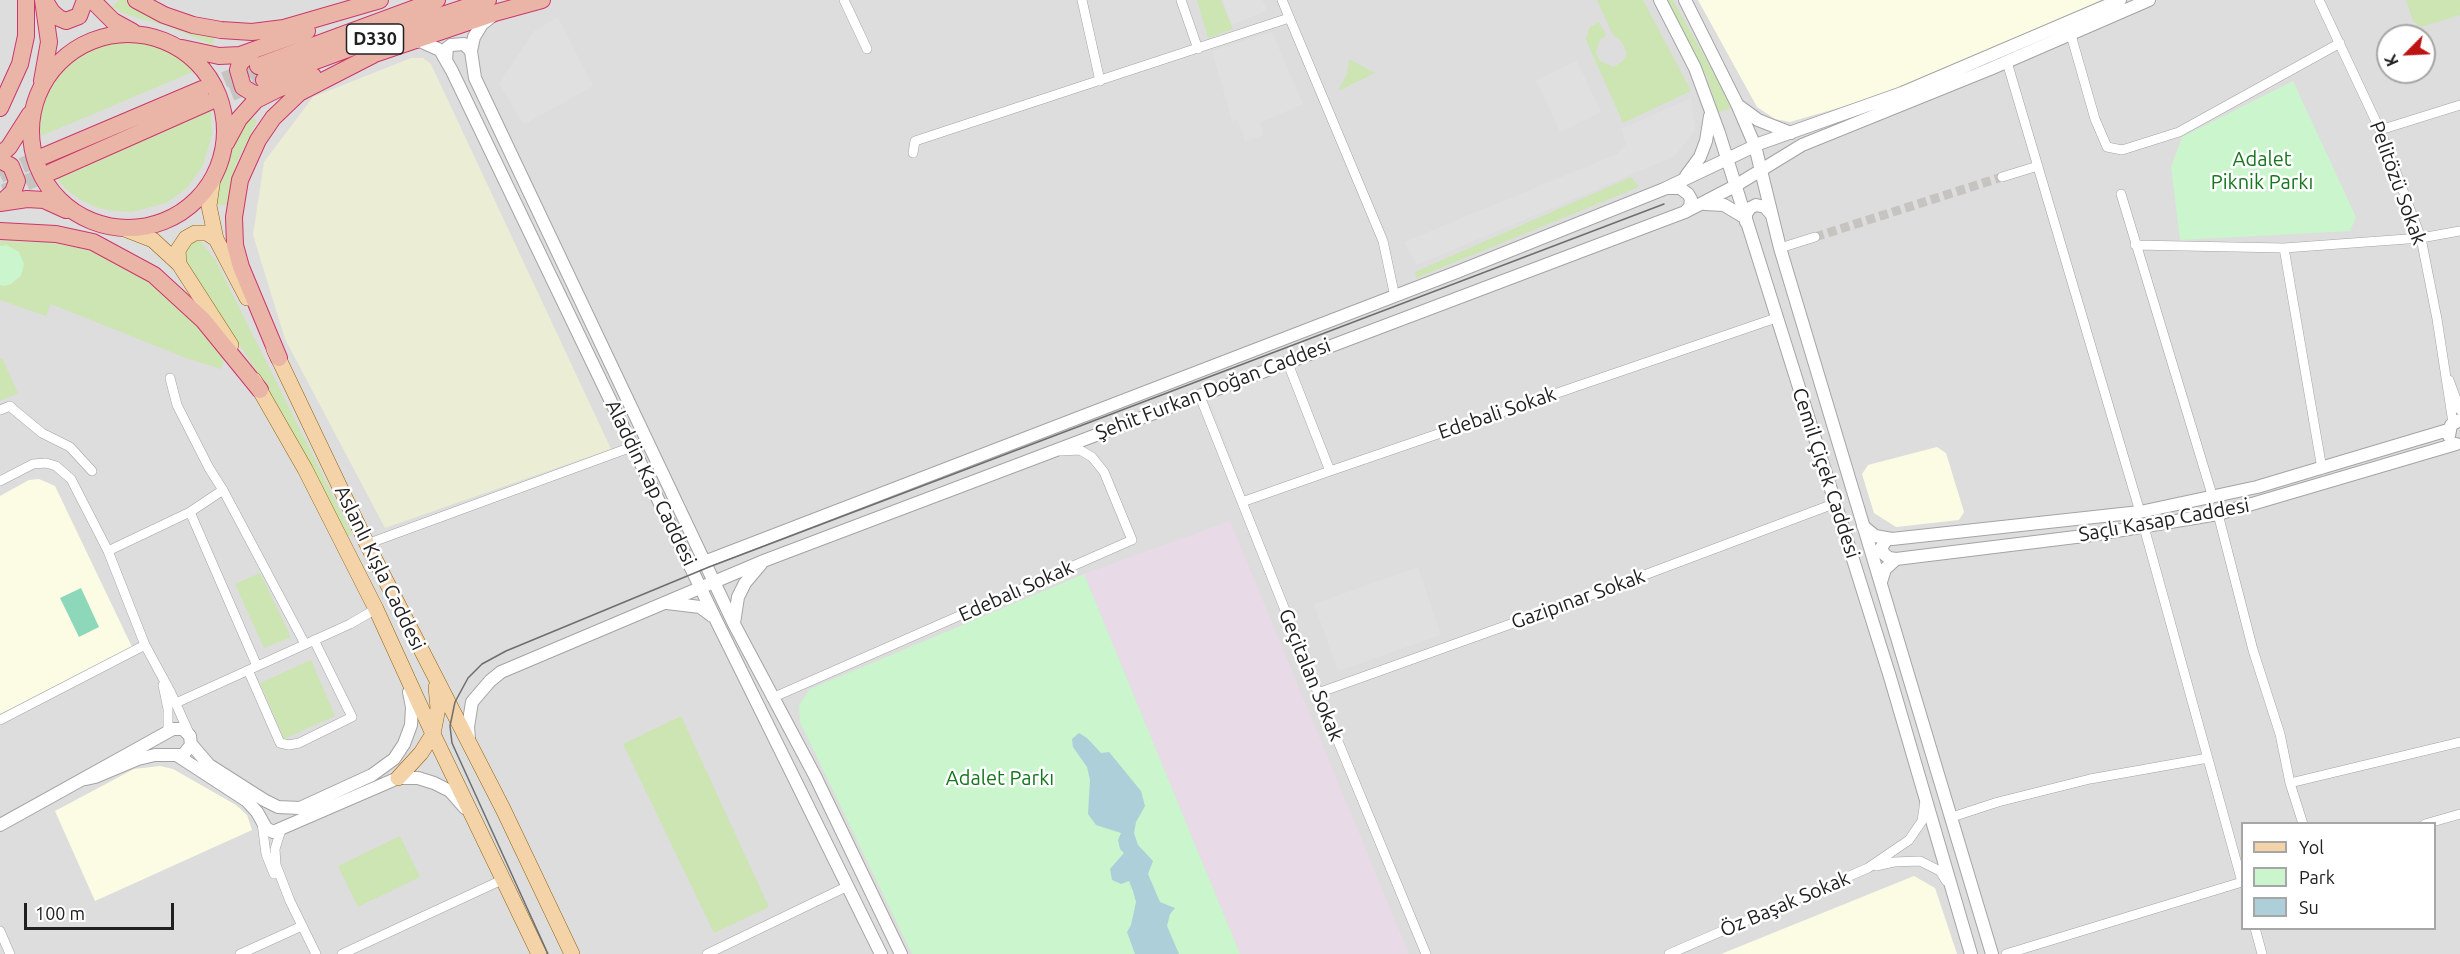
<!DOCTYPE html>
<html>
<head>
<meta charset="utf-8">
<style>
	body { margin:0 }
	#map { position:relative; width:2460px; height:954px; overflow:hidden; background:#f0ede8; font-family:Ubuntu,sans-serif }
	canvas { display:block }
	.legend { position:absolute; left:2241px; top:822px; width:195px; height:108px; box-sizing:border-box; background:#fff; border:2px solid #a6a6a6; margin:0; padding:8px 10px; list-style:none; font-size:18px; color:#202020 }
	.legend li { display:flex; align-items:center; gap:12px; height:30px }
	.legend b { width:30px; border:2px solid #a6a6a6 }
	.north { position:absolute; left:2376px; top:24px; width:60px; height:60px; box-sizing:border-box; background:#fff; border:2px solid #a6a6a6; border-radius:50%; rotate:246deg; font-size:16px; font-weight:700; line-height:24px; text-align:center; color:#202020 }
	.north::after { content:''; display:block; margin:auto; width:21px; height:27px; background:#be1313; clip-path:polygon(50% 0,100% 100%,50% 72%,0 100%) }
	.scale { position:absolute; left:24px; top:903px; width:150px; height:27px; box-sizing:border-box; border:3px solid #202020; border-top:0; padding-left:8px; font-size:18px; line-height:21px; white-space:nowrap; color:#202020; -webkit-text-stroke:4px #fff; paint-order:stroke }
</style>
</head>
<body>
<div id="map">
<canvas width="2460" height="954"></canvas>
<ul class="legend">
<li><b style="height:8px;background:#f4d3a9"></b>Yol</li>
<li><b style="height:16px;background:#caf5cd"></b>Park</li>
<li><b style="height:16px;background:#accfd9"></b>Su</li>
</ul>
<div class="north">K</div>
<div class="scale">100 m</div>
</div>
<script>
const g = document.querySelector('canvas').getContext('2d');
g.lineJoin = 'round';
function fill(path, color) { g.fillStyle = color; g.fill(path, 'evenodd'); }
const poly = rows => new Path2D(rows.map(r => 'M' + r).join(''));
function trace(path, color, width, dash) { g.strokeStyle = color; g.lineWidth = width; g.lineCap = dash ? 'butt' : 'round'; g.setLineDash(dash || []); g.stroke(path); }
function drawText(font, color, halo, rows, align = 'center') {
  g.font = font + ' Ubuntu,sans-serif'; g.lineWidth = 5; g.setLineDash([]); g.textBaseline = 'middle'; g.strokeStyle = halo; g.fillStyle = color; for (const [text, x, y, turn = 0] of rows) {
    g.save(); g.translate(x, y); g.rotate((+turn || 0) * Math.PI / 180); g.textAlign = isNaN(turn) ? turn : align; if (halo) g.strokeText(text, 0, 0); g.fillText(text, 0, 0); g.restore();
  }
}
fill(poly([
	[0,0,2460,0,2460,954,0,954],
	[2388,36,2424,36,2424,72,2388,72],
	[2242,824,2434,824,2434,928,2242,928]
]), '#dedddd');
fill(poly([
	[1230,521,1409,954,1240,954,1084,574]
]), '#e8dae6');
fill(poly([
	[1698,0,2101,0,1893,92,1790,122,1775,119,1757,107],
	[1937,447,1946,453,1964,512,1959,520,1896,527,1874,513,1862,474,1868,465],
	[39,479,55,486,132,647,0,715,0,496,29,480],
	[160,766,173,769,236,805,247,815,252,830,95,901,55,811,134,769],
	[1914,876,1935,888,1957,954,1721,954]
]), '#fcfce4');
fill(poly([
	[411,58,423,58,431,64,611,449,385,528,285,339,253,235,264,162,313,97]
]), '#ebedd5');
fill(poly([
	[119,0,131,0,215,29,213,45,167,26,125,14,112,7],
	[1197,0,1221,0,1233,29,1208,38],
	[1597,0,1643,0,1691,91,1623,123,1586,40,1589,28,1599,22,1606,35,1599,41,1596,53,1600,61,1614,67,1623,61,1627,53,1621,41,1613,35],
	[1665,0,1673,0,1733,108,1718,112,1707,77],
	[2406,0,2460,0,2460,15,2421,27,2413,21],
	[119,38,137,39,155,43,184,59,195,71,41,136,40,126,43,99,58,69,85,47],
	[1349,59,1375,73,1338,91,1347,74],
	[211,110,212,135,203,165,187,188,166,203,132,212,114,211,96,207,81,200,68,191,57,179],
	[246,111,257,121,236,164,227,205,215,205,218,185,228,164,234,140],
	[1631,177,1639,187,1416,278,1415,272],
	[193,240,200,241,215,259,352,534,347,537,259,375,185,262,182,250],
	[0,241,49,242,88,250,120,264,158,288,200,329,224,360,221,369,186,358,51,304,46,316,0,300],
	[2,358,18,393,0,401,0,359],
	[260,573,291,637,264,648,235,584],
	[311,660,335,716,284,739,260,683],
	[681,716,769,907,714,933,623,744],
	[400,836,420,877,358,907,338,866]
]), '#cce5b3');
fill(poly([
	[2293,81,2356,217,2350,231,2180,240,2171,167,2182,137],
	[7,245,19,252,24,264,21,276,11,284,5,286,0,285,0,246],
	[1084,574,1240,954,912,954,800,722,799,705,810,689]
]), '#caf5cd');
fill(poly([
	[81,588,99,627,79,637,60,598]
]), '#8dd7ba');
fill(poly([
	[1222,0,1262,0,1267,10,1232,25],
	[558,17,593,86,523,125,499,83,534,31],
	[1272,32,1303,104,1261,122,1263,135,1245,142,1238,119,1232,121,1212,51],
	[1577,61,1601,112,1560,132,1536,80],
	[1691,98,1695,130,1675,156,1417,265,1404,242,1617,154,1626,145,1621,129],
	[1284,367,1323,469,1247,498,1208,396],
	[1418,567,1441,635,1338,671,1314,604]
]), '#e0e0e0');
fill(poly([
	[1079,733,1087,738,1101,753,1109,752,1141,791,1145,806,1136,822,1134,833,1138,845,1153,861,1148,874,1160,902,1175,908,1170,914,1167,926,1179,954,1135,954,1127,932,1131,925,1136,902,1133,891,1129,881,1121,884,1112,880,1110,869,1124,853,1120,849,1118,840,1121,833,1096,825,1088,814,1090,780,1087,767,1073,747,1072,739]
]), '#accfd9');
trace(poly([
	[1815,237,2002,177]
]), '#c6c4c0', 9, [9, 4.5]);
trace(poly([
	[202,89,258,66],
	[209,102,264,80],
	[0,175,44,156],
	[4,192,51,172]
]), '#c6c4c0', 16, [16, 8]);
const minor = poly([
	[844,0,867,49],
	[1082,0,1100,81],
	[1181,0,1198,49],
	[1282,0,1383,241,1395,297],
	[2319,0,2380,130,2421,238,2437,319,2453,423],
	[2071,35,2095,119,2107,147,2122,150,2179,132,2340,43],
	[2007,62,2140,512],
	[2380,130,2460,105],
	[913,153,915,141,1289,18],
	[2002,177,2038,166],
	[2121,194,2213,498],
	[2135,245,2284,248,2421,238,2460,231],
	[1780,248,1815,237],
	[2284,248,2322,469],
	[1287,361,1330,471,1776,318],
	[170,378,177,405,209,468,223,490,305,644],
	[2449,380,2460,410],
	[1199,394,1318,693,1426,954],
	[0,410,10,406,13,409,42,433,70,447,92,471],
	[0,481,33,464,46,463,56,466,71,479,108,551,145,645,171,693,189,733],
	[1242,502,1330,471],
	[190,512,223,490],
	[2218,514,2253,650,2280,734,2290,783,2303,824],
	[2144,527,2242,882],
	[367,544,648,441],
	[108,551,190,512,257,666],
	[248,670,280,743,289,745,299,743,352,717,314,640],
	[163,685,168,709,168,732],
	[1318,693,1586,597,1836,503],
	[772,698,1132,540,1104,472,1092,457,1080,450,1060,451],
	[176,703,350,624,376,609],
	[0,720,145,645],
	[2290,783,2460,742],
	[1952,817,1998,802,2090,779,2208,758],
	[262,823,266,854,274,874],
	[2425,824,2460,814],
	[281,830,275,849,276,865,290,901,316,954],
	[1876,866,1894,862,1920,861,1940,871,1946,881],
	[2255,928,2262,954],
	[0,931,10,954],
	[240,954,302,926],
	[342,954,504,879],
	[707,954,848,886],
	[1669,954,1868,868,1909,840,1922,821,1925,801],
	[2006,954,2242,882]
]);
const tertiary = poly([
	[1660,0,1695,68,1719,133,1890,677,1971,954],
	[1685,0,1737,104,1755,146,1780,248,1992,954],
	[491,17,482,24,474,37,471,51,475,78,734,624,815,776,901,954],
	[415,42,420,41,440,50,452,71,716,620,881,954],
	[446,60,447,48,451,45,464,44,471,51],
	[1739,106,1758,120,1791,133],
	[1686,176,1700,157,1706,141,1710,116],
	[1667,188,1680,188,1688,194,1691,199,1690,207,1685,212],
	[1705,204,1724,205,1744,217],
	[1746,222,1746,214,1750,208,1756,205,1765,207,1772,215],
	[2449,436,2451,425,2460,420],
	[1863,526,1875,536,1892,539,2140,512,2257,487,2448,430],
	[1887,539,1881,548,1884,554,1889,558,1896,559],
	[691,567,1457,272,1664,189,1761,143,1902,93,2120,0],
	[1881,582,1885,569,1896,559,2092,535,2218,514,2456,444],
	[667,603,700,607,712,616],
	[734,623,738,597,745,583,761,564],
	[469,739,468,727,472,702,490,681,501,672,766,560,1685,212,1735,186,1802,145,1990,69,2149,0],
	[191,744,209,765,264,800,278,807,300,808,372,775,394,759,404,744,411,725,412,707,409,692],
	[178,756,247,801,257,812,266,828,273,832,398,778,418,778,434,783,450,791,465,808],
	[0,825,173,729,183,729,190,736,191,745,183,755,155,755,138,759,95,777,86,779]
]);
const primary = poly([
	[213,178,209,206,216,239,247,298],
	[122,228,153,240,179,264,231,345],
	[179,264,178,250,186,238,195,233,207,233,216,239],
	[274,349,367,544,503,809,572,954],
	[254,380,305,469,376,609,433,734,539,954],
	[398,778,421,753,433,734,438,708,436,687]
]);
const trunk = poly([
	[92,0,113,21,133,32],
	[136,0,164,15,193,25,221,30,252,32,284,28,380,0],
	[45,1,52,12,59,18,66,21,79,16,85,0],
	'31 131a97 97 0 1 1 194 0a97 97 0 1 1-194 0Z',
	[182,48,219,56,240,55,307,31],
	[251,53,240,63,238,70,243,87,254,94,268,93],
	[363,58,498,12,542,0],
	[258,66,437,0],
	[264,80,418,23,488,0],
	[42,81,49,42,43,0],
	[0,108,20,64,26,36,26,0],
	[226,143,239,119,256,100,278,89,313,76],
	[0,155,9,147,30,114],
	[44,156,202,89],
	[0,160,11,166,17,181,13,192,2,202],
	[51,172,209,102],
	[0,203,27,199,44,200,66,210],
	[0,231,56,234,93,242,154,275,203,320,260,390],
	[279,358,241,267,235,245,234,217,240,180,258,140,273,118,299,93,373,55]
]);
trace(minor, '#a4a4a4', 10);
trace(tertiary, '#a4a4a4', 14);
trace(primary, '#8f640e', 16);
trace(trunk, '#cb376b', 18);
trace(minor, '#fff', 9);
trace(tertiary, '#fff', 12);
trace(primary, '#f4d3a9', 15);
trace(trunk, '#eab5a7', 16);
trace(poly([
	[548,954,452,743,450,726,455,702,468,678,482,664,506,651,709,567,1664,204]
]), '#6e6e6e', 1.5);
for (const [x, y, w] of [
	[375,39,57]
]) { const box = new Path2D(); box.roundRect(x - w / 2, y - 15, w, 30, 4.5); g.fillStyle = '#fff'; g.fill(box); trace(box, '#202020', 1.5); }
drawText('bold 18px', '#202020', null, [
	["D330",375,39]
]);
drawText('20px', '#16761e', '#fff', [
	["Adalet",2262,159],
	["Piknik Parkı",2262,182],
	["Adalet Parkı",1000,778]
]);
drawText('20px', '#202020', '#fff', [
	["Pelitözü Sokak",2398,183,70],
	["Şehit Furkan Doğan Caddesi",1213,389,-21],
	["Edebali Sokak",1497,413,-19],
	["Cemil Çiçek Caddesi",1826,473,72],
	["Aladdin Kap Caddesi",651,483,64],
	["Saçlı Kasap Caddesi",2164,520,-10],
	["Aslanlı Kışla Caddesi",380,568,64],
	["Edebalı Sokak",1016,591,-24],
	["Gazipınar Sokak",1578,599,-20],
	["Geçitalan Sokak",1311,675,68],
	["Öz Başak Sokak",1785,904,-23]
]);
</script>
</body>
</html>
